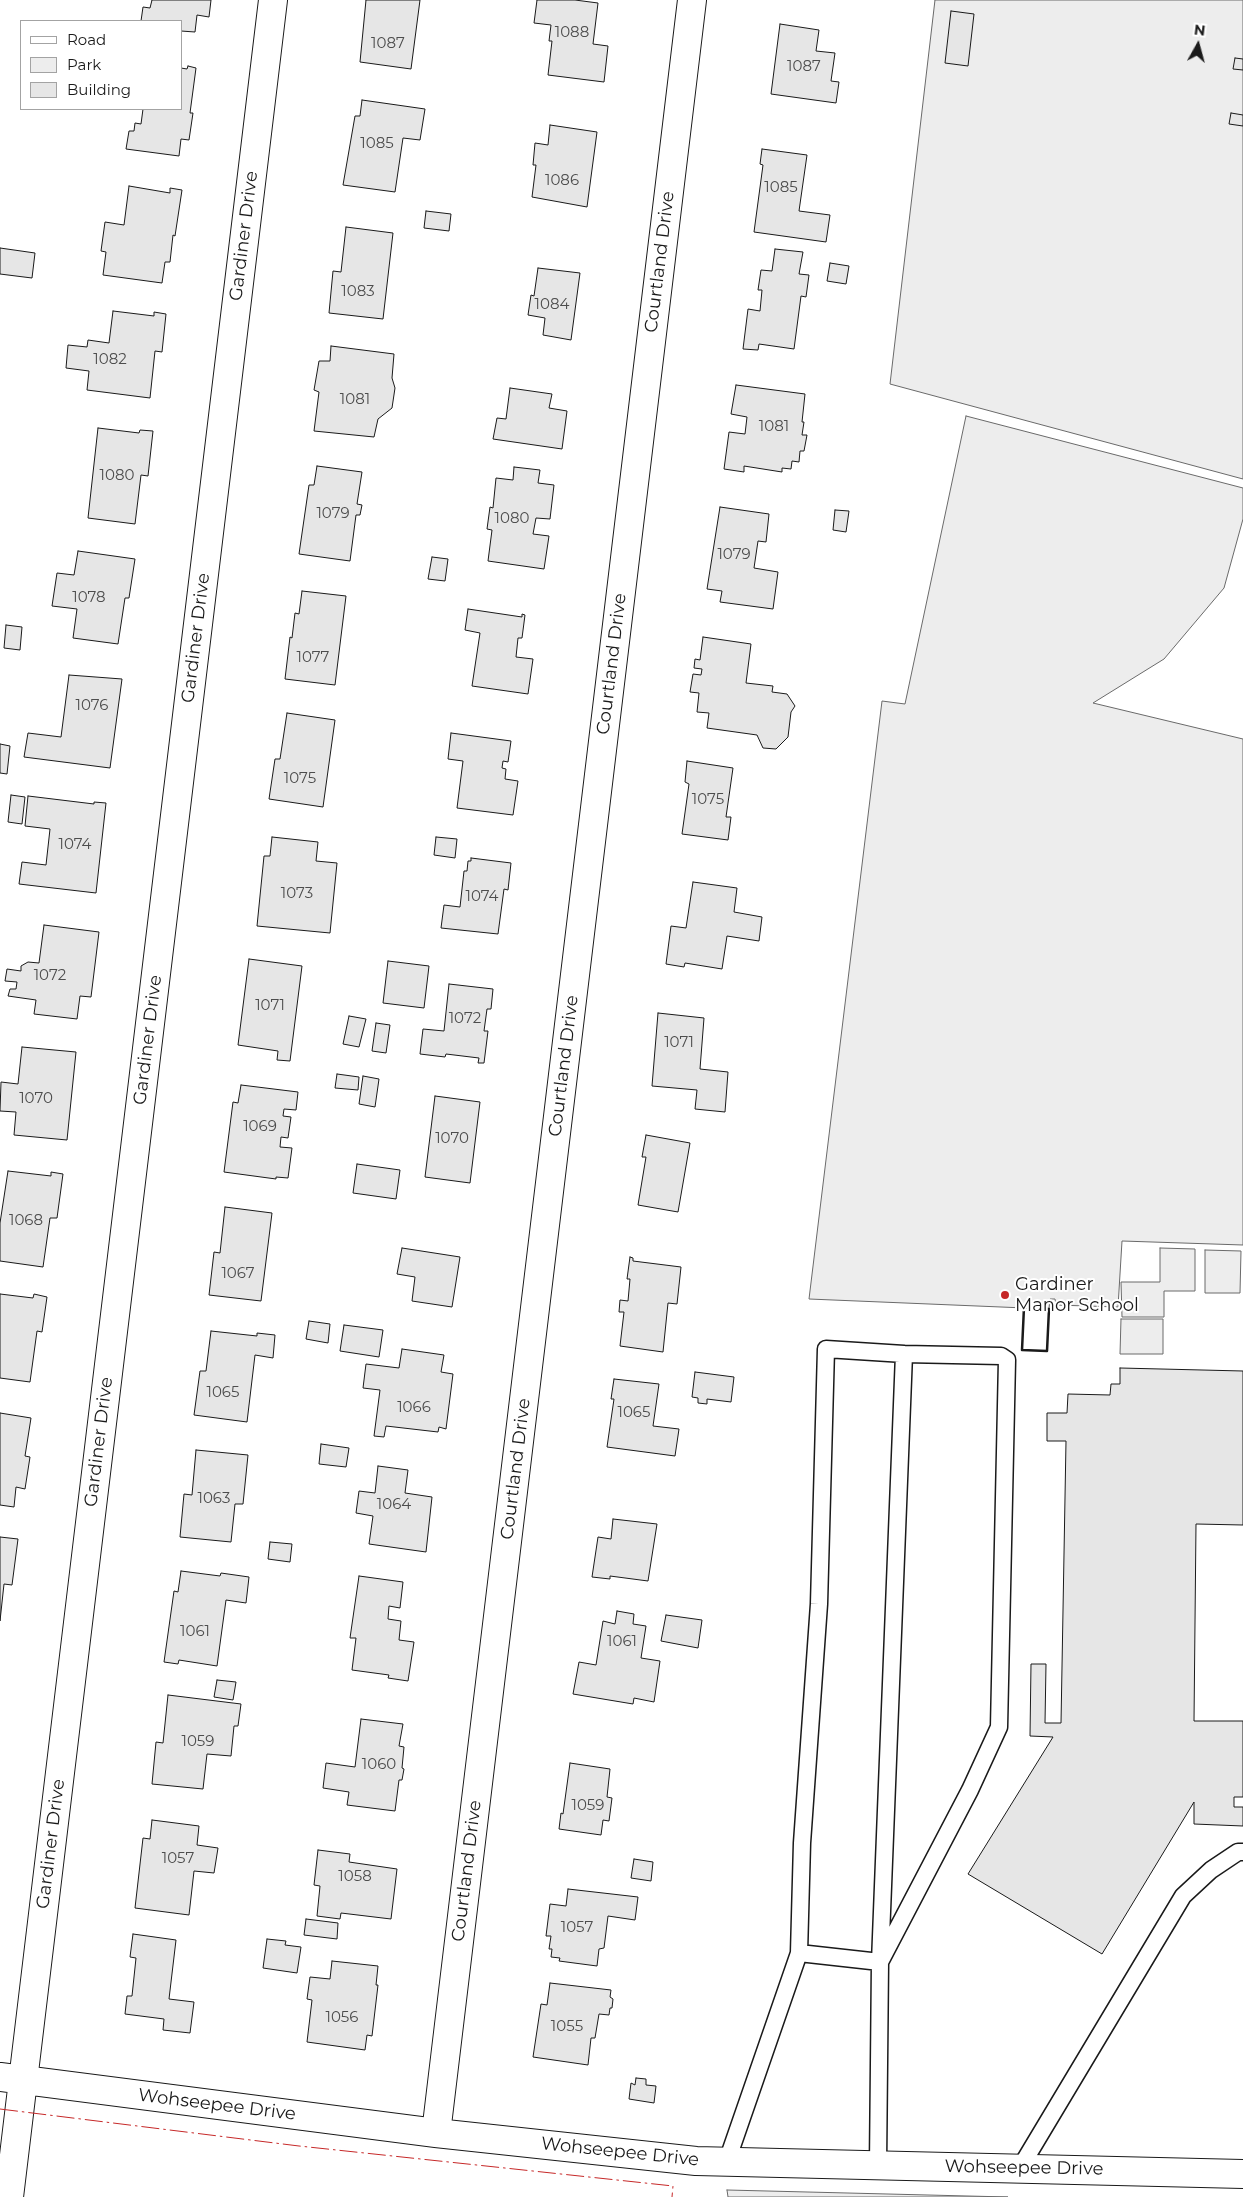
<!DOCTYPE html>
<html>
<head>
<meta charset="utf-8">
<style>
	body { margin:0 }
	#map { position:relative; width:1243px; height:2197px; overflow:hidden; background:#fff; font-family:Montserrat,sans-serif }
	canvas { display:block }
	.legend { position:absolute; left:20px; top:20px; width:162px; height:90px; box-sizing:border-box; background:#fff; border:1px solid #a3a3a3; margin:0; padding:6px 9px; list-style:none; font-size:15px; color:#1a1a1a }
	.legend li { display:flex; align-items:center; gap:10px; height:25px }
	.legend b { width:25px; border:1px solid #a3a3a3 }
	.north { position:absolute; left:1173px; top:20px; width:50px; height:50px; -webkit-text-stroke:4px #fff; paint-order:stroke; rotate:7deg; font-size:14px; font-weight:700; line-height:20px; text-align:center; color:#1a1a1a }
	.north::after { content:''; display:block; margin:auto; width:18px; height:22px; background:#1a1a1a; clip-path:polygon(50% 0,100% 100%,50% 72%,0 100%) }
</style>
</head>
<body>
<div id="map">
<canvas width="1243" height="2197"></canvas>
<ul class="legend">
<li><b style="height:6px;background:#fff"></b>Road</li>
<li><b style="height:14px;background:#ededed"></b>Park</li>
<li><b style="height:14px;background:#e6e6e6"></b>Building</li>
</ul>
<div class="north">N</div>
</div>
<script>
const g = document.querySelector('canvas').getContext('2d');
g.lineJoin = 'round';
function fill(path, color) { g.fillStyle = color; g.fill(path, 'evenodd'); }
const poly = rows => new Path2D(rows.map(r => 'M' + r).join(''));
function trace(path, color, width, dash) { g.strokeStyle = color; g.lineWidth = width; g.lineCap = dash ? 'butt' : 'round'; g.setLineDash(dash || []); g.stroke(path); }
function drawText(font, color, halo, rows, align = 'center') {
  g.font = font + ' Montserrat,sans-serif'; g.lineWidth = 4; g.setLineDash([]); g.textBaseline = 'middle'; g.strokeStyle = halo; g.fillStyle = color; for (const [text, x, y, turn = 0] of rows) {
    g.save(); g.translate(x, y); g.rotate((+turn || 0) * Math.PI / 180); g.textAlign = isNaN(turn) ? turn : align; if (halo) g.strokeText(text, 0, 0); g.fillText(text, 0, 0); g.restore();
  }
}
const green = poly([
	[935,0,1243,0,1243,479,890,384,935,0],
	[966,416,1243,488,1243,519,1224,588,1164,659,1093,703,1243,739,1243,1245,1122,1241,1118,1307,1056,1305,1055,1299,1050,1299,1049,1309,809,1299,882,701,905,704,966,416],
	[1160,1248,1195,1249,1195,1291,1164,1291,1164,1317,1122,1317,1121,1282,1160,1282,1160,1248],
	[1205,1250,1241,1251,1240,1293,1205,1293,1205,1250],
	[1121,1319,1163,1319,1163,1354,1120,1354,1121,1319],
	[727,2190,1008,2197,728,2197,727,2190]
]);
fill(green, '#ededed');
trace(green, '#6a6a6a', 1);
const building = poly([
	[152,0,211,0,209,17,197,15,195,32,181,31,181,21,141,21,143,7,150,8,152,0],
	[366,0,420,0,411,69,360,62,366,0],
	[537,0,575,0,598,3,593,44,608,46,604,82,548,75,552,41,549,41,551,25,534,23,537,0],
	[951,11,974,14,968,66,945,63,951,11],
	[780,24,819,30,816,51,835,53,831,81,839,82,836,103,771,94,780,24],
	[1235,58,1243,59,1243,70,1233,69,1235,58],
	[188,66,196,68,190,113,193,113,189,140,181,139,179,156,126,149,129,131,134,131,135,123,141,124,143,109,181,109,181,68,187,69,188,66],
	[362,100,425,109,420,140,403,138,395,192,343,185,355,116,360,116,362,100],
	[1231,113,1243,115,1243,126,1229,124,1231,113],
	[550,125,597,132,587,207,532,197,536,165,533,165,535,143,548,145,550,125],
	[762,149,807,155,799,211,830,215,826,242,754,232,763,165,760,164,762,149],
	[129,186,170,193,170,188,182,190,175,236,173,235,170,262,165,262,162,283,103,275,106,252,101,251,105,222,124,225,129,186],
	[426,211,451,214,449,231,424,228,426,211],
	[346,227,393,233,383,319,329,313,333,271,341,272,346,227],
	[0,248,35,253,32,278,0,274,0,248],
	[775,249,803,252,799,274,809,275,806,297,801,296,794,349,759,344,758,350,743,349,748,309,760,311,762,290,758,290,761,270,772,271,775,249],
	[830,263,849,266,846,284,827,281,830,263],
	[538,268,580,273,571,340,543,335,545,318,528,315,531,295,534,296,538,268],
	[113,311,154,316,154,312,166,314,162,352,155,351,150,398,87,390,89,371,66,368,68,345,87,347,88,340,109,343,113,311],
	[331,346,394,354,392,378,395,388,392,408,378,419,374,437,314,431,319,392,314,390,319,361,330,361,331,346],
	[736,385,805,394,802,422,804,422,802,435,807,435,804,451,800,451,799,462,792,461,791,469,782,468,782,472,744,466,744,472,724,469,729,432,745,434,747,417,731,414,736,385],
	[510,388,552,394,549,408,567,411,562,449,493,439,497,418,506,419,510,388],
	[98,428,139,433,140,430,153,431,148,476,141,475,135,524,88,518,98,428],
	[317,466,362,472,357,504,362,505,360,515,356,515,350,561,299,554,309,485,314,485,317,466],
	[514,467,540,470,538,483,554,485,550,519,536,518,533,534,549,536,544,569,488,561,492,530,487,529,490,507,493,508,496,478,513,480,514,467],
	[720,507,769,514,766,542,758,541,754,568,778,572,773,609,720,602,722,591,707,589,720,507],
	[835,510,849,511,846,532,833,530,835,510],
	[78,551,135,559,129,598,125,598,118,644,73,638,77,609,52,606,57,573,74,575,78,551],
	[432,557,448,559,445,581,428,579,432,557],
	[302,591,346,596,335,685,285,679,290,637,292,638,295,613,299,614,302,591],
	[468,609,522,617,522,614,525,615,522,638,518,638,516,657,533,659,528,694,472,686,480,633,465,630,468,609],
	[6,625,22,627,20,650,4,648,6,625],
	[703,637,751,644,746,683,773,686,772,692,787,694,795,706,791,712,788,737,776,749,763,748,757,735,707,728,709,713,697,712,699,693,690,692,693,674,701,675,702,669,694,668,695,659,700,660,703,637],
	[69,675,122,679,110,768,24,757,28,733,61,737,69,675],
	[287,713,335,720,323,807,269,799,275,759,280,759,287,713],
	[451,733,511,741,508,762,503,761,502,768,506,769,505,779,518,781,513,815,457,808,463,761,448,759,451,733],
	[0,744,10,746,7,774,0,773,0,744],
	[687,761,733,768,726,817,731,817,728,840,682,834,689,784,685,782,687,761],
	[11,795,25,797,22,824,8,822,11,795],
	[28,796,94,804,94,802,106,803,96,893,19,884,22,862,46,865,50,829,25,826,28,796],
	[272,837,318,842,316,861,337,863,330,933,257,926,264,856,270,856,272,837],
	[436,837,457,839,455,858,434,855,436,837],
	[471,858,511,863,508,890,504,889,498,934,441,928,444,905,460,907,464,871,467,871,468,861,471,861,471,858],
	[693,882,737,888,734,912,762,917,759,941,727,936,722,969,685,963,684,967,666,964,671,926,686,928,693,882],
	[44,925,99,932,91,997,80,996,77,1019,34,1014,36,1000,8,996,10,989,16,989,17,982,5,981,7,969,21,971,21,966,28,962,39,963,44,925],
	[249,959,302,966,290,1061,277,1060,278,1051,238,1045,249,959],
	[388,961,429,966,424,1008,383,1003,388,961],
	[449,984,493,989,491,1009,487,1009,484,1031,488,1031,484,1063,478,1063,479,1058,446,1054,445,1057,420,1054,423,1029,444,1031,449,984],
	[658,1013,704,1018,700,1069,728,1072,725,1112,695,1109,697,1090,652,1086,658,1013],
	[349,1016,366,1019,359,1047,343,1044,349,1016],
	[376,1023,390,1025,386,1053,372,1051,376,1023],
	[22,1047,76,1052,67,1140,14,1135,16,1112,0,1111,1,1082,18,1084,22,1047],
	[337,1074,359,1077,358,1090,335,1088,337,1074],
	[363,1076,379,1079,375,1107,359,1104,363,1076],
	[241,1085,298,1092,296,1110,284,1109,283,1116,291,1117,288,1138,281,1137,280,1147,292,1148,288,1178,276,1177,276,1179,224,1172,233,1102,238,1103,241,1085],
	[435,1096,480,1102,470,1183,425,1177,435,1096],
	[646,1135,690,1143,678,1212,638,1205,646,1157,642,1157,646,1135],
	[357,1164,400,1170,396,1199,353,1193,357,1164],
	[8,1171,51,1176,51,1172,63,1174,57,1218,50,1218,43,1267,0,1261,0,1223,8,1171],
	[225,1207,272,1213,261,1301,209,1295,214,1252,220,1253,225,1207],
	[402,1248,460,1257,452,1307,412,1301,415,1277,397,1274,402,1248],
	[630,1257,633,1258,633,1261,681,1267,677,1304,668,1303,663,1352,620,1346,624,1312,619,1312,620,1300,628,1301,630,1279,627,1279,630,1257],
	[0,1294,33,1298,34,1294,47,1297,42,1332,37,1331,30,1382,0,1378,0,1294],
	[309,1321,330,1324,328,1343,306,1339,309,1321],
	[344,1325,383,1330,379,1357,340,1351,344,1325],
	[211,1331,257,1336,257,1333,275,1335,273,1358,255,1355,247,1422,194,1415,200,1371,206,1371,211,1331],
	[402,1349,444,1355,441,1372,453,1374,446,1429,439,1427,438,1432,386,1426,384,1437,374,1436,380,1390,363,1388,366,1364,399,1368,402,1349],
	[1120,1368,1243,1371,1243,1525,1196,1524,1194,1721,1243,1721,1243,1797,1234,1797,1234,1807,1243,1807,1243,1826,1194,1824,1194,1802,1102,1954,968,1874,1053,1737,1030,1736,1031,1664,1046,1664,1045,1723,1061,1723,1066,1441,1047,1441,1047,1413,1067,1413,1068,1394,1110,1395,1111,1384,1120,1384,1120,1368],
	[695,1372,734,1377,731,1402,707,1399,707,1404,698,1403,698,1398,692,1397,695,1372],
	[614,1379,659,1384,653,1426,679,1429,675,1456,607,1447,614,1399,611,1399,614,1379],
	[0,1413,31,1418,25,1456,30,1457,25,1489,16,1487,14,1507,0,1505,0,1413],
	[321,1444,349,1448,346,1467,319,1464,321,1444],
	[196,1450,248,1455,243,1504,235,1504,231,1542,180,1537,184,1494,192,1495,196,1450],
	[378,1466,408,1470,405,1493,432,1497,426,1552,369,1544,373,1516,356,1513,359,1491,375,1493,378,1466],
	[613,1519,657,1524,648,1581,610,1576,610,1579,592,1577,598,1537,611,1539,613,1519],
	[0,1537,18,1539,12,1585,4,1584,0,1621,0,1537],
	[270,1542,292,1544,290,1562,268,1559,270,1542],
	[181,1571,220,1576,221,1573,249,1577,246,1603,226,1600,217,1666,179,1660,178,1664,164,1662,174,1591,178,1592,181,1571],
	[359,1576,403,1582,400,1608,389,1606,388,1619,401,1621,399,1640,414,1642,408,1681,388,1678,389,1675,352,1670,356,1638,350,1638,359,1576],
	[617,1611,634,1614,633,1624,646,1626,641,1658,660,1661,654,1702,634,1698,633,1704,573,1694,579,1662,596,1665,603,1621,615,1624,617,1611],
	[666,1615,702,1620,698,1648,661,1641,666,1615],
	[217,1680,236,1682,233,1700,214,1697,217,1680],
	[168,1695,241,1704,238,1726,234,1726,231,1756,207,1754,203,1789,152,1784,156,1742,163,1743,168,1695],
	[361,1719,403,1724,399,1746,404,1747,402,1768,404,1769,402,1780,399,1780,395,1811,347,1805,349,1792,323,1788,326,1763,355,1767,361,1719],
	[570,1763,610,1769,607,1797,612,1798,609,1821,603,1820,601,1835,559,1829,561,1813,563,1814,570,1763],
	[152,1820,199,1826,197,1845,218,1848,214,1873,194,1871,189,1915,135,1908,143,1838,150,1839,152,1820],
	[318,1850,350,1854,349,1862,397,1869,391,1919,341,1913,340,1919,317,1916,320,1886,314,1885,318,1850],
	[634,1859,653,1862,651,1881,631,1878,634,1859],
	[568,1889,638,1897,635,1920,608,1916,604,1948,599,1949,597,1966,559,1961,560,1958,551,1957,552,1949,549,1949,551,1936,546,1936,550,1904,566,1906,568,1889],
	[306,1919,338,1923,337,1939,304,1935,306,1919],
	[133,1934,176,1940,169,1999,194,2002,190,2033,163,2030,164,2019,125,2014,127,1996,132,1996,136,1958,130,1957,133,1934],
	[267,1939,286,1941,285,1945,301,1947,297,1973,263,1968,267,1939],
	[332,1961,378,1966,376,1985,378,1985,372,2036,367,2035,365,2050,307,2042,312,2000,307,1999,310,1977,330,1979,332,1961],
	[550,1983,611,1990,610,1997,613,1999,612,2008,610,2008,609,2015,599,2014,595,2038,591,2038,588,2065,533,2057,541,2004,547,2005,550,1983],
	[636,2078,646,2079,646,2085,656,2086,654,2103,629,2099,631,2083,635,2085,636,2078]
]);
fill(building, '#e6e6e6');
trace(building, '#1a1a1a', 1);
const service = poly([
	[799,1953,880,1962,904,1354,1001,1356,1007,1360,999,1727,970,1790,880,1962,878,2165],
	[727,2161,799,1953,802,1843,819,1604,826,1349,904,1354],
	[1020,2168,1183,1896,1211,1870,1238,1852,1243,1852]
]);
const minor = poly([
	[0,2077,436,2133,696,2161,1243,2174],
	[436,2133,692,0],
	[9,2197,273,0]
]);
trace(service, '#1a1a1a', 19);
trace(minor, '#1a1a1a', 30);
trace(service, '#fff', 16);
trace(minor, '#fff', 28);
trace(poly([
	[1024,1307,1049,1309,1047,1351,1022,1350,1024,1307]
]), '#1a1a1a', 2.5);
trace(poly([
	[0,2109,299,2146,673,2186,672,2197]
]), '#c62828', 1, [18, 4, 2.5, 4]);
for (const [x, y, r, color] of [
	[1005,1295,5,"#c62828"]
]) { const dot = new Path2D(); dot.arc(x, y, r, 0, 2 * Math.PI); g.fillStyle = color; g.fill(dot); trace(dot, '#fff', 2); }
drawText('15px', '#4d4d4d', null, [
	["1088",572,33],
	["1087",388,44],
	["1087",804,67],
	["1085",377,144],
	["1086",562,181],
	["1085",781,188],
	["1083",358,292],
	["1084",552,305],
	["1082",110,360],
	["1081",355,400],
	["1081",774,427],
	["1080",117,476],
	["1079",333,514],
	["1080",512,519],
	["1079",734,555],
	["1078",89,598],
	["1077",313,658],
	["1076",92,706],
	["1075",300,779],
	["1075",708,800],
	["1074",75,845],
	["1073",297,894],
	["1074",482,897],
	["1072",50,976],
	["1071",270,1006],
	["1072",465,1019],
	["1071",679,1043],
	["1070",36,1099],
	["1069",260,1127],
	["1070",452,1139],
	["1068",26,1221],
	["1067",238,1274],
	["1065",223,1393],
	["1066",414,1408],
	["1065",634,1413],
	["1063",214,1499],
	["1064",394,1505],
	["1061",195,1632],
	["1061",622,1642],
	["1059",198,1742],
	["1060",379,1765],
	["1059",588,1806],
	["1057",178,1859],
	["1058",355,1877],
	["1057",577,1928],
	["1056",342,2018],
	["1055",567,2027]
]);
drawText('18px', '#1a1a1a', '#fff', [
	["Gardiner Drive",244,236,-83],
	["Courtland Drive",660,262,-83],
	["Gardiner Drive",196,638,-83],
	["Courtland Drive",612,664,-83],
	["Gardiner Drive",148,1040,-83],
	["Courtland Drive",564,1066,-83],
	["Gardiner Drive",99,1442,-83],
	["Courtland Drive",516,1469,-83],
	["Gardiner Drive",51,1844,-83],
	["Courtland Drive",467,1871,-83],
	["Wohseepee Drive",217,2105,7],
	["Wohseepee Drive",620,2152,6],
	["Wohseepee Drive",1024,2168,1]
]);
drawText('18px', '#1a1a1a', '#fff', [
	["Gardiner",1015,1285],
	["Manor School",1015,1306]
], 'left');
</script>
</body>
</html>
